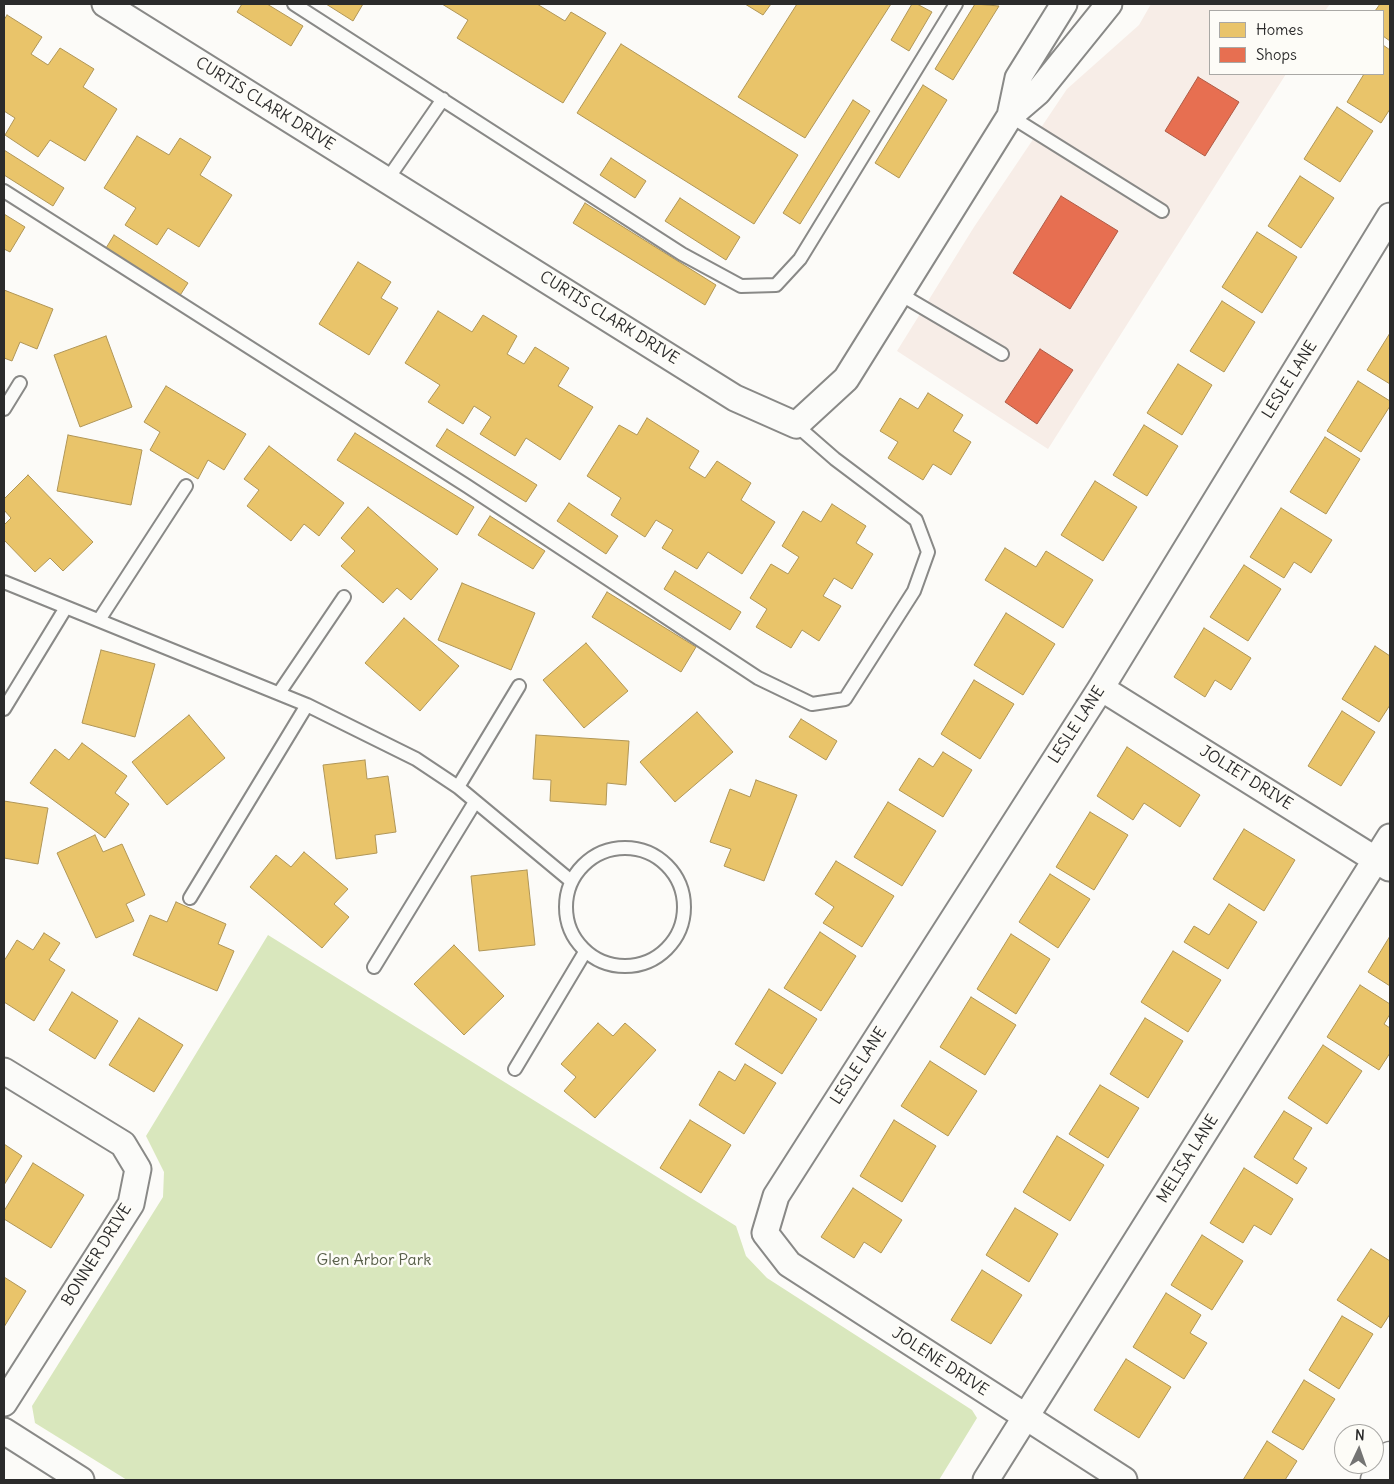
<!DOCTYPE html>
<html>
<head>
<meta charset="utf-8">
<style>
	body { margin:0 }
	#map { position:relative; width:1394px; height:1484px; overflow:hidden; background:#fcfbf8; font-family:Delius,sans-serif }
	canvas { display:block }
	.frame { position:absolute; inset:0; border:5px solid #2b2b2b; pointer-events:none }
	.legend { position:absolute; left:1209px; top:10px; width:175px; height:65px; box-sizing:border-box; background:#fdfcf7; border:1px solid #a9a8a5; margin:0; padding:6px 9px; list-style:none; font-size:15px; color:#2b2b2b }
	.legend li { display:flex; align-items:center; gap:10px; height:25px }
	.legend b { width:25px; border:1px solid #a9a8a5 }
	.north { position:absolute; left:1334px; top:1424px; width:50px; height:50px; box-sizing:border-box; background:#fdfcf7; border:1px solid #a9a8a5; border-radius:50%; rotate:3deg; font-size:14px; font-weight:700; line-height:20px; text-align:center; color:#2b2b2b }
	.north::after { content:''; display:block; margin:auto; width:18px; height:22px; background:#747473; clip-path:polygon(50% 0,100% 100%,50% 72%,0 100%) }
</style>
</head>
<body>
<div id="map">
<canvas width="1394" height="1484"></canvas>
<div class="frame"></div>
<ul class="legend">
<li><b style="height:14px;background:#e9c46a"></b>Homes</li>
<li><b style="height:14px;background:#e76f51"></b>Shops</li>
</ul>
<div class="north">N</div>
</div>
<script>
const g = document.querySelector('canvas').getContext('2d');
g.lineJoin = 'round';
function fill(path, color) { g.fillStyle = color; g.fill(path, 'evenodd'); }
const poly = rows => new Path2D(rows.map(r => 'M' + r).join(''));
function trace(path, color, width, dash) { g.strokeStyle = color; g.lineWidth = width; g.lineCap = dash ? 'butt' : 'round'; g.setLineDash(dash || []); g.stroke(path); }
function drawText(font, color, halo, rows, align = 'center') {
  g.font = font + ' Delius,sans-serif'; g.lineWidth = 5; g.setLineDash([]); g.textBaseline = 'middle'; g.strokeStyle = halo; g.fillStyle = color; for (const [text, x, y, turn = 0] of rows) {
    g.save(); g.translate(x, y); g.rotate((+turn || 0) * Math.PI / 180); g.textAlign = isNaN(turn) ? turn : align; if (halo) g.strokeText(text, 0, 0); g.fillText(text, 0, 0); g.restore();
  }
}
fill(poly([
	[1151,4,1330,4,1325,11,1210,11,1210,74,1286,74,1048,449,897,351,974,227,1067,89,1139,25]
]), '#f7ede7');
fill(poly([
	[268,935,736,1226,746,1256,767,1278,972,1410,977,1418,939,1480,127,1480,35,1423,32,1406,163,1197,164,1172,146,1136]
]), '#d9e7bd');
const homes = poly([
	[242,4,267,4,303,26,291,46,237,12,242,4],
	[326,4,363,4,353,21,326,4],
	[442,4,537,4,565,21,571,12,606,33,563,103,457,38,468,20,442,4],
	[745,4,771,4,763,15,745,4],
	[797,4,891,4,805,138,738,97,797,4],
	[912,4,917,4,932,12,909,51,891,40,912,4],
	[975,4,999,6,953,80,935,69,975,4],
	[1380,4,1390,4,1390,41,1383,36,1383,11,1375,11,1380,4],
	[7,15,42,37,31,54,48,65,60,48,94,69,83,87,117,109,85,161,50,140,38,157,5,135,15,118,4,111,4,20,7,15],
	[621,44,798,155,754,224,577,113,621,44],
	[1383,45,1390,50,1390,109,1381,123,1347,102,1364,74,1383,74,1383,45],
	[923,85,947,100,899,178,875,163,923,85],
	[853,100,870,111,800,224,783,213,853,100],
	[1337,107,1373,131,1340,182,1304,159,1337,107],
	[137,136,169,155,180,138,211,157,200,175,232,195,199,247,168,228,157,245,125,225,136,208,104,188,137,136],
	[4,150,64,188,53,206,4,175,4,150],
	[611,158,646,181,635,198,600,175,611,158],
	[1300,176,1334,198,1301,248,1268,226,1300,176],
	[680,198,740,237,726,260,665,221,680,198],
	[585,203,716,285,705,305,573,223,585,203],
	[4,214,25,227,10,252,4,249,4,214],
	[1257,232,1297,257,1262,313,1222,287,1257,232],
	[114,235,188,283,177,300,103,253,114,235],
	[358,262,391,282,381,298,398,308,369,355,319,324,358,262],
	[4,290,53,309,37,349,20,342,12,361,4,358,4,290],
	[1222,301,1255,322,1224,372,1190,351,1222,301],
	[438,311,472,332,483,315,517,336,507,354,524,364,535,347,569,368,558,386,593,407,560,460,526,438,515,456,480,434,491,417,474,406,463,424,428,402,440,385,405,363,438,311],
	[1390,333,1390,384,1367,370,1390,333],
	[106,336,132,407,80,427,54,355,106,336],
	[1178,364,1212,385,1182,435,1147,413,1178,364],
	[1358,381,1390,401,1390,406,1361,452,1327,431,1358,381],
	[166,386,246,434,224,470,208,460,198,479,150,450,160,432,144,422,166,386],
	[928,393,963,415,953,431,971,442,951,475,933,464,923,480,888,458,898,442,880,431,900,398,918,409,928,393],
	[647,418,699,451,689,468,705,478,717,461,751,483,741,500,775,522,742,574,708,552,697,569,662,548,673,530,656,520,645,537,611,515,621,498,587,476,619,425,637,435,647,418],
	[1144,425,1178,446,1147,496,1113,475,1144,425],
	[447,429,537,485,526,502,436,446,447,429],
	[355,433,474,507,457,535,337,460,355,433],
	[68,435,142,450,131,505,57,491,68,435],
	[1325,437,1360,459,1326,514,1290,492,1325,437],
	[269,446,344,503,319,536,304,524,291,541,247,506,259,490,244,479,269,446],
	[28,475,93,542,63,571,50,558,35,572,4,540,4,525,11,518,4,510,4,499,28,475],
	[1095,481,1137,507,1103,561,1061,535,1095,481],
	[569,503,618,536,606,554,557,521,569,503],
	[832,504,866,526,856,543,873,554,852,589,834,578,823,596,841,606,819,641,802,630,791,648,756,627,767,609,750,598,771,564,788,574,799,557,782,546,803,511,821,522,832,504],
	[368,507,438,569,411,600,397,588,383,603,341,566,355,551,341,538,368,507],
	[1281,508,1332,540,1311,573,1294,562,1284,578,1250,557,1281,508],
	[490,516,545,551,533,569,478,535,490,516],
	[1005,548,1036,567,1046,551,1093,580,1063,628,985,580,1005,548],
	[1244,565,1281,589,1248,641,1210,617,1244,565],
	[675,571,741,612,730,630,664,589,675,571],
	[462,583,535,613,511,670,438,640,462,583],
	[607,592,696,647,681,672,592,617,607,592],
	[1006,613,1055,644,1023,695,974,665,1006,613],
	[404,618,459,666,420,711,365,663,404,618],
	[1204,628,1251,658,1231,690,1215,680,1205,697,1174,677,1204,628],
	[586,643,628,691,584,728,543,680,586,643],
	[1375,646,1390,656,1390,705,1379,722,1342,699,1375,646],
	[101,650,155,664,135,737,82,723,101,650],
	[974,680,1014,704,980,759,941,734,974,680],
	[1342,711,1375,732,1341,786,1308,766,1342,711],
	[697,712,733,752,675,802,640,762,697,712],
	[189,715,225,758,167,805,132,762,189,715],
	[801,719,837,741,826,760,789,737,801,719],
	[536,735,629,741,626,785,607,783,606,805,550,801,551,780,533,779,536,735],
	[82,743,127,776,115,793,129,804,105,838,30,783,55,749,69,760,82,743],
	[1127,747,1200,795,1180,827,1144,803,1133,820,1097,796,1127,747],
	[943,752,972,770,943,817,899,790,919,758,933,767,943,752],
	[365,760,367,779,388,776,396,832,375,835,377,853,336,859,323,765,365,760],
	[756,780,797,795,764,881,724,866,731,849,710,842,730,789,750,797,756,780],
	[4,801,48,808,38,864,4,858,4,801],
	[888,802,936,831,902,886,854,857,888,802],
	[1090,812,1128,835,1094,890,1056,867,1090,812],
	[1244,829,1295,860,1264,911,1213,879,1244,829],
	[95,835,103,852,122,844,145,895,126,904,134,921,96,938,57,853,95,835],
	[304,852,348,889,334,904,349,917,322,948,250,887,276,855,291,867,304,852],
	[836,861,894,896,862,947,823,923,834,907,815,894,836,861],
	[527,870,535,945,479,951,471,876,527,870],
	[1050,874,1090,899,1058,948,1019,922,1050,874],
	[176,902,226,924,218,944,234,951,217,991,133,955,150,915,167,922,176,902],
	[1229,904,1257,922,1228,969,1184,942,1194,926,1209,935,1229,904],
	[820,932,856,956,821,1011,784,988,820,932],
	[44,933,60,943,49,960,65,970,34,1021,4,1002,4,961,17,940,33,950,44,933],
	[1011,934,1050,959,1016,1014,977,989,1011,934],
	[1390,936,1390,986,1368,972,1390,936],
	[454,945,504,996,464,1035,414,984,454,945],
	[1173,951,1221,980,1188,1032,1141,1002,1173,951],
	[1360,985,1390,1004,1390,1014,1384,1024,1390,1028,1390,1053,1379,1070,1327,1037,1360,985],
	[769,989,817,1019,782,1074,735,1044,769,989],
	[72,992,118,1021,95,1059,49,1030,72,992],
	[971,997,1016,1025,985,1075,940,1047,971,997],
	[139,1018,183,1045,154,1092,109,1065,139,1018],
	[1145,1018,1183,1041,1148,1098,1110,1074,1145,1018],
	[598,1023,613,1036,625,1023,656,1050,595,1118,564,1091,576,1077,561,1064,598,1023],
	[1323,1045,1362,1071,1327,1124,1288,1098,1323,1045],
	[930,1061,977,1091,948,1136,901,1106,930,1061],
	[745,1064,776,1083,744,1134,699,1105,719,1071,735,1081,745,1064],
	[1100,1085,1139,1108,1108,1158,1069,1134,1100,1085],
	[1284,1111,1312,1128,1293,1159,1307,1168,1297,1184,1254,1157,1284,1111],
	[690,1120,731,1145,701,1193,660,1168,690,1120],
	[894,1120,936,1146,902,1202,860,1176,894,1120],
	[1057,1136,1104,1165,1070,1221,1023,1192,1057,1136],
	[4,1144,22,1156,4,1185,4,1144],
	[33,1163,84,1195,51,1248,4,1219,4,1211,33,1163],
	[1244,1168,1293,1199,1271,1235,1254,1225,1243,1243,1210,1223,1244,1168],
	[853,1188,902,1220,881,1253,864,1242,854,1258,821,1237,853,1188],
	[1015,1208,1058,1234,1029,1282,986,1255,1015,1208],
	[1202,1235,1243,1261,1212,1310,1171,1285,1202,1235],
	[1371,1249,1390,1261,1390,1314,1381,1328,1337,1300,1371,1249],
	[982,1270,1022,1295,991,1344,951,1320,982,1270],
	[4,1277,26,1291,4,1327,4,1277],
	[1166,1293,1201,1315,1190,1333,1207,1343,1184,1379,1133,1347,1166,1293],
	[1342,1316,1373,1334,1339,1389,1309,1370,1342,1316],
	[1126,1359,1171,1387,1139,1438,1094,1410,1126,1359],
	[1304,1380,1335,1399,1303,1450,1272,1432,1304,1380],
	[1267,1441,1297,1461,1285,1480,1243,1480,1267,1441]
]);
fill(homes, '#e9c46a');
trace(homes, '#b09657', 1);
const shops = poly([
	[1198,77,1239,102,1205,156,1165,131,1198,77],
	[1061,196,1118,231,1070,309,1013,273,1061,196],
	[1040,349,1073,370,1037,424,1005,402,1040,349]
]);
fill(shops, '#e76f51');
trace(shops, '#af5b46', 1);
const service = poly([
	[294,4,682,254,741,286,776,285,800,259,956,4],
	[1010,116,1162,211],
	[387,180,443,99],
	[4,191,467,486,758,678,812,704,845,699,914,591,928,552,916,520,835,459,796,425],
	[900,294,1002,354],
	[4,409,20,383],
	[4,582,307,705,416,759,458,787,571,881],
	[99,620,186,486],
	[279,693,344,597],
	[4,709,65,609],
	[458,787,519,686],
	'566 907a59 59 0 1 1 118 0a59 59 0 1 1-118 0Z',
	[190,898,307,705],
	[374,967,475,802],
	[515,1069,585,952]
]);
const minor = poly([
	[105,4,735,398,796,425,846,379,1010,116,1038,92,1109,4],
	[1010,116,1018,78,1064,4],
	[1101,688,1389,868],
	[4,1071,123,1144,138,1169,131,1204,4,1403],
	[4,1431,81,1480],
	[986,1480,1390,837],
	[1124,1480,789,1264,765,1233,776,1196,1101,688,1390,216]
]);
const tertiary = poly([
	[1375,1480,1390,1456]
]);
trace(service, '#898987', 16);
trace(minor, '#898987', 29);
trace(tertiary, '#898987', 31);
trace(service, '#fbfbf9', 12);
trace(minor, '#fbfbf9', 25);
trace(tertiary, '#fbfbf9', 28);
drawText('16px', '#2b2b2b', '#fdfcf7', [
	["CURTIS CLARK DRIVE",265,104,32],
	["CURTIS CLARK DRIVE",609,318,32],
	["LESLE LANE",1290,380,-58],
	["LESLE LANE",1077,725,-57],
	["JOLIET DRIVE",1246,778,32],
	["LESLE LANE",859,1066,-57],
	["MELISA LANE",1188,1159,-58],
	["BONNER DRIVE",97,1255,-58],
	["JOLENE DRIVE",940,1362,33]
]);
drawText('16px', '#575e48', '#fdfcf7', [
	["Glen Arbor Park",374,1260]
]);
</script>
</body>
</html>
